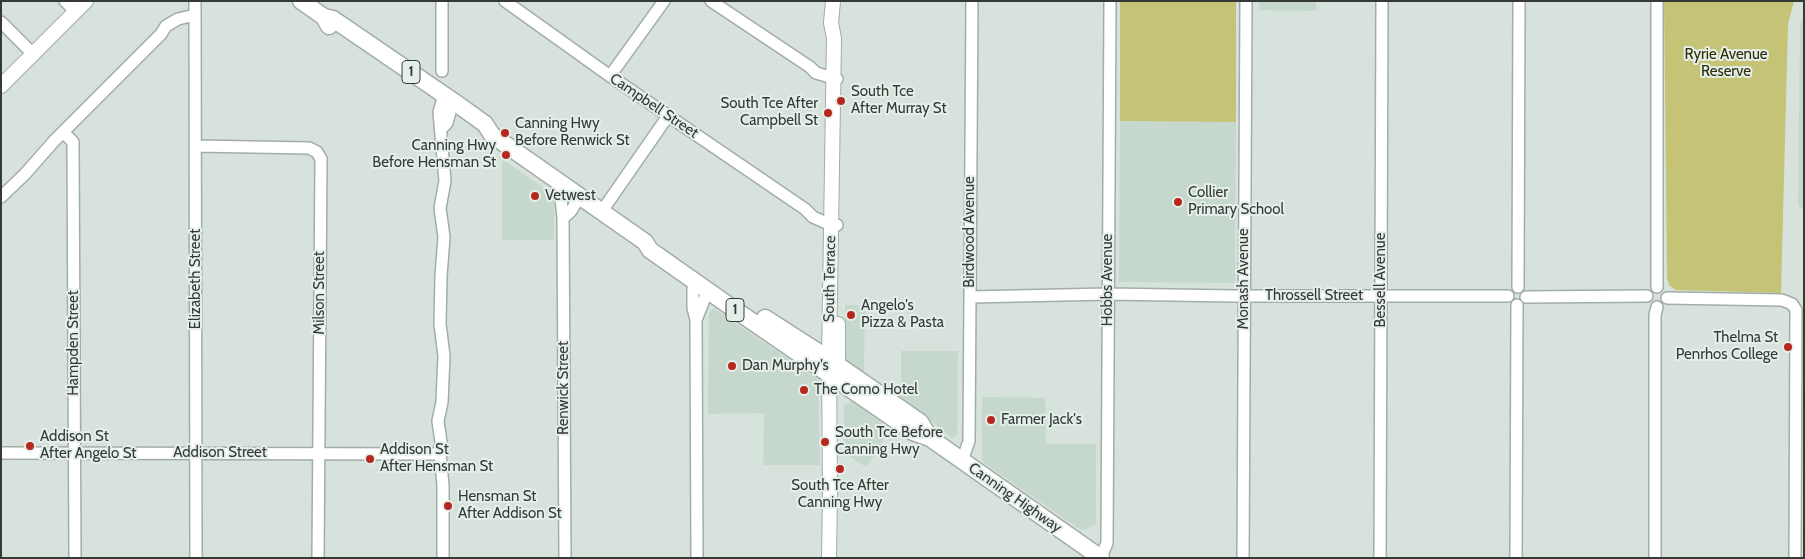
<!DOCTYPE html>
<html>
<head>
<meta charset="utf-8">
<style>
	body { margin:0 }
	#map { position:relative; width:1805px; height:559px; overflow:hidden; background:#d7e2dc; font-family:Cabin,sans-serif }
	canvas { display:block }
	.frame { position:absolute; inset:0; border:2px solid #353a37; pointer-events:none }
</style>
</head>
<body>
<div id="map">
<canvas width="1805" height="559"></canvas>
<div class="frame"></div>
</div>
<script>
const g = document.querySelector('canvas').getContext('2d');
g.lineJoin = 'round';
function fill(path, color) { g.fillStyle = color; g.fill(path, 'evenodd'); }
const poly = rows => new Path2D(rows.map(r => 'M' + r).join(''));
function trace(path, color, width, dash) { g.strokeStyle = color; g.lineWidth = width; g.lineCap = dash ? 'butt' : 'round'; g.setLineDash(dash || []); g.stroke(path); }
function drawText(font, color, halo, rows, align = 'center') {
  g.font = font + ' Cabin,sans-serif'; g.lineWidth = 4; g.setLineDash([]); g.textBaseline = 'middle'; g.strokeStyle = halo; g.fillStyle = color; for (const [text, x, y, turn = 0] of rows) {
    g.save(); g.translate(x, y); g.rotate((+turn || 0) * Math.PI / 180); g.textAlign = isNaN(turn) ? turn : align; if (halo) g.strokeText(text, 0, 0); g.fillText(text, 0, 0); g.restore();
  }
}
fill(poly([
	[1259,1,1316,1,1316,11,1259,10],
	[1804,16,1804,211,1798,205,1800,25],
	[1120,121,1236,122,1235,283,1119,282],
	[502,159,554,195,554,240,502,240],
	[845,305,865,305,864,375,847,362,845,357],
	[713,308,818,379,820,465,763,465,764,413,708,414,709,314],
	[901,351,958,351,957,435,952,438,901,397],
	[982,397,1045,398,1046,444,1096,444,1096,524,1086,529,1081,530,984,463,982,459],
	[852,401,890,429,866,467,844,453,844,406]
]), '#c6d8cd');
fill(poly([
	[1120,1,1236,1,1236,122,1120,121],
	[1664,1,1794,1,1788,24,1781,293,1676,290,1670,286,1667,279]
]), '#c5c375');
const minor = poly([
	[65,1,76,12],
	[195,1,196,558],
	[505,1,610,76,805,209,813,217,831,225,837,225],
	[711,1,810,67,816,73,837,79],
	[1,22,34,55],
	[442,71,442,1],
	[610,76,664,1],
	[441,129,447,123,453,101],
	[63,132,73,142,75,558],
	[196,146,309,148,317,152,321,159,318,558],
	[1,197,25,174,54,141,161,34,166,26,178,19,195,15],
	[602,211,668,116],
	[563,218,571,211,580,196],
	[695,282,693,289,693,308,696,320,697,558],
	[1518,287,1519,1],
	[1657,287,1657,1],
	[970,297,1108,294,1234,296,1508,296],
	[1526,297,1647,296],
	[1667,298,1782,300,1792,304,1796,310,1795,558],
	[696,320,708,290],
	[441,442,438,421,442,402,444,356,440,324,441,276,444,237,440,208,445,181,439,112,444,95],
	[440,447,440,454,443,485,443,558],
	[1,453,440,454],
	[962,461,969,441,972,1],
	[1101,557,1107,543,1110,1],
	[565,558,563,218,561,198,569,188],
	[1243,558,1246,1],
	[1380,558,1382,1],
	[1516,558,1517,305],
	[1655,558,1655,315,1657,307]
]);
const major = poly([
	[1,86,86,1],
	[838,324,838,375],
	[829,558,830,493,829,359,834,38,831,23,833,1]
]);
const highway = poly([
	[301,1,324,17,329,26],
	[324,17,333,19,453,101,485,124,492,135,645,242,650,250,731,307,913,432,930,438,1101,558],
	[765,318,829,359,920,422,930,438]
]);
trace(minor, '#a3ada7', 14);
trace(major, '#a3ada7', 16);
trace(highway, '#a3ada7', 19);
trace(minor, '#fff', 11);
trace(major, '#fff', 14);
trace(highway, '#fff', 16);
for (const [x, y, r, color] of [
	[841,101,5,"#b6281d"],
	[828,113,5,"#b6281d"],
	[505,133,5,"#b6281d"],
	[506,155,5,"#b6281d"],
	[535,196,5,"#b6281d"],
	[1178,202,5,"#b6281d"],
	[851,315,5,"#b6281d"],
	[1788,347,5,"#b6281d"],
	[732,366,5,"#b6281d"],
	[804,390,5,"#b6281d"],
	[991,420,5,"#b6281d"],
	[825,442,5,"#b6281d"],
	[30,446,5,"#b6281d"],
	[370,459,5,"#b6281d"],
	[840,469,5,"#b6281d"],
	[448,506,5,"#b6281d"]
]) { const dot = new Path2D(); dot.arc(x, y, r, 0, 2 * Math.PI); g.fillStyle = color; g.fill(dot); trace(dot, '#e5efe9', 2); }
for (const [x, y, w] of [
	[411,72,18],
	[735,310,18]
]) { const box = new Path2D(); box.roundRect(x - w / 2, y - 11.5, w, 23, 4); g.fillStyle = '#e5efe9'; g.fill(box); trace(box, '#353a37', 1); }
drawText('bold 14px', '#353a37', null, [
	["1",411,72],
	["1",735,310]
]);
drawText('15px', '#2d2c07', '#e5efe9', [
	["Ryrie Avenue",1726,55],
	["Reserve",1726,72]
]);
drawText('15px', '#353a37', '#e5efe9', [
	["South Tce",851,92],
	["After Murray St",851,109],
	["South Tce After",818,104,"right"],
	["Campbell St",818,121,"right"],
	["Canning Hwy",515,124],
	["Before Renwick St",515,141],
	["Canning Hwy",496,146,"right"],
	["Before Hensman St",496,163,"right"],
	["Collier",1188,193],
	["Primary School",1188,210],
	["Vetwest",545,196],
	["Angelo's",861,306],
	["Pizza & Pasta",861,323],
	["Thelma St",1778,338,"right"],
	["Penrhos College",1778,355,"right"],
	["Dan Murphy's",742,366],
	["The Como Hotel",814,390],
	["Farmer Jack's",1001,420],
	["South Tce Before",835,433],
	["Canning Hwy",835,450],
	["Addison St",40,437],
	["After Angelo St",40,454],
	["Addison St",380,450],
	["After Hensman St",380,467],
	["South Tce After",840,486,"center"],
	["Canning Hwy",840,503,"center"],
	["Hensman St",458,497],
	["After Addison St",458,514]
], 'left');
drawText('15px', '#353a37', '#e5efe9', [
	["Campbell Street",654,106,34],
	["Birdwood Avenue",970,232,-90],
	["Elizabeth Street",196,279,-90],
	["South Terrace",830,279,-89],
	["Monash Avenue",1244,279,-90],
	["Hobbs Avenue",1108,280,-90],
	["Bessell Avenue",1381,280,-90],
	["Milson Street",320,293,-90],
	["Throssell Street",1314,296],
	["Hampden Street",74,343,-90],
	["Renwick Street",564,388,-90],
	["Addison Street",220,453],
	["Canning Highway",1015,498,35]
]);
</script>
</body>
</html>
